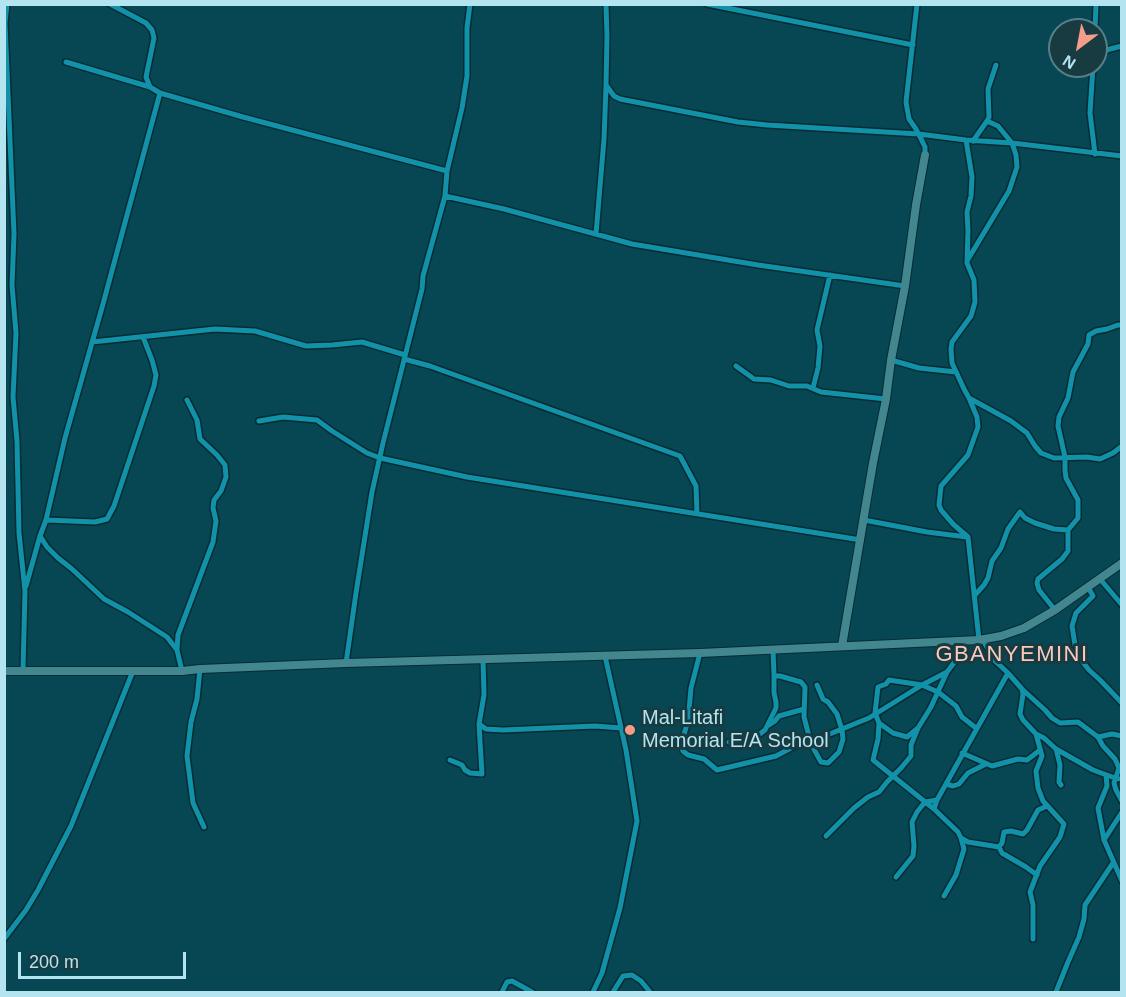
<!DOCTYPE html>
<html>
<head>
<meta charset="utf-8">
<style>
	body { margin:0 }
	#map { position:relative; width:1126px; height:997px; overflow:hidden; background:#064753; font-family:Helvetica,sans-serif }
	canvas { display:block }
	.frame { position:absolute; inset:0; border:6px solid #b4e4ef; pointer-events:none }
	.north { position:absolute; left:1048px; top:18px; width:60px; height:60px; box-sizing:border-box; background:#183b42; border:2px solid #567f87; border-radius:50%; rotate:212deg; font-size:16px; font-weight:700; line-height:24px; text-align:center; color:#b4e4ef }
	.north::after { content:''; display:block; margin:auto; width:21px; height:27px; background:#f49e89; clip-path:polygon(50% 0,100% 100%,50% 72%,0 100%) }
	.scale { position:absolute; left:18px; top:952px; width:168px; height:27px; box-sizing:border-box; border:3px solid #b4e4ef; border-top:0; padding-left:8px; font-size:18px; line-height:21px; white-space:nowrap; color:#b4e4ef; -webkit-text-stroke:4px #183b42; paint-order:stroke }
</style>
</head>
<body>
<div id="map">
<canvas width="1126" height="997"></canvas>
<div class="frame"></div>
<div class="north">N</div>
<div class="scale">200 m</div>
</div>
<script>
const g = document.querySelector('canvas').getContext('2d');
g.lineJoin = 'round';
const poly = rows => new Path2D(rows.map(r => 'M' + r).join(''));
function trace(path, color, width, dash) { g.strokeStyle = color; g.lineWidth = width; g.lineCap = dash ? 'butt' : 'round'; g.setLineDash(dash || []); g.stroke(path); }
function drawText(font, color, halo, rows, align = 'center') {
  g.font = font + ' Helvetica,sans-serif'; g.lineWidth = 6; g.setLineDash([]); g.textBaseline = 'middle'; g.strokeStyle = halo; g.fillStyle = color; for (const [text, x, y, turn = 0] of rows) {
    g.save(); g.translate(x, y); g.rotate((+turn || 0) * Math.PI / 180); g.textAlign = isNaN(turn) ? turn : align; if (halo) g.strokeText(text, 0, 0); g.fillText(text, 0, 0); g.restore();
  }
}
const minor = poly([
	[7,4,5,23,14,234,12,285,16,333,13,397,17,441,19,533,25,591,23,670],
	[110,4,146,23,152,30,154,38,146,77,150,87,160,93,243,117,447,171],
	[606,4,607,37,606,85,614,96,620,99,738,122,767,125,919,134,966,140,1012,143,1122,156],
	[707,4,913,45],
	[917,4,906,102,909,119,916,129,925,147,925,155],
	[1095,30,1096,4],
	[1096,55,1110,49,1122,46],
	[66,62,150,87],
	[1093,66,1090,113,1095,154],
	[966,140,972,177,971,196,967,212,968,231,967,263,974,280,975,302,971,316,952,342,951,349,952,363,964,389,969,398,1011,421,1027,433,1035,446,1041,453,1054,458,1087,457,1100,459,1113,453,1122,446],
	[973,141,987,121],
	[445,196,504,209,632,244,758,265,905,286],
	[596,234,604,139,606,86],
	[967,261,1009,191,1017,167,1016,155,1012,143,998,126,987,121,989,117,988,89,996,65],
	[92,342,215,329,255,331,306,346,332,345,362,342,405,355],
	[404,359,430,366,680,456,696,486,697,514],
	[891,360,919,368,956,372],
	[736,366,754,379,771,380,789,386,807,386,821,392,886,399],
	[813,388,818,368,820,346,817,330,830,275],
	[969,398,977,417,978,427,968,455,941,486,939,505,941,510,953,524,968,537,979,640],
	[259,421,283,417,317,420,332,431,367,453,380,458,467,477,861,540],
	[46,520,95,522,107,519,114,506,154,386,156,375,152,360,143,337],
	[864,520,927,532,967,537],
	[40,536,47,547,58,558,72,569,104,599,128,612,167,637,177,650,182,671],
	[1100,579,1122,605],
	[26,586,40,536,46,520,65,438,103,304,160,93],
	[1088,587,1093,596,1076,613,1072,626,1075,645,1082,661,1089,670,1100,680,1122,703],
	[974,596,984,585,988,578,992,561,1001,548,1008,529,1020,512,1025,518,1035,523,1054,529,1068,530],
	[1055,610,1039,590,1037,583,1038,579,1062,559,1068,551,1068,530,1078,518,1078,500,1066,478,1065,470,1065,457,1058,426,1059,417,1068,398,1073,372,1088,344,1089,335,1096,331,1107,329,1118,325,1122,325],
	[983,640,994,660,1008,673,1022,689,1023,694,1020,714,1023,720,1036,734,1044,738,1056,749,1093,770,1115,778,1122,779],
	[177,650,178,635,213,542,216,521,213,508,214,500,221,491,226,477,225,465,217,455,200,439,197,420,187,400],
	[773,650,774,676,780,676,801,682,805,687,804,717,809,736,810,742,821,762,828,763,839,752,843,739,842,730,837,714,828,702,823,699,817,685],
	[700,653,691,688,688,721,681,744,683,751,688,755,704,759,717,770,776,756,793,747,810,742,869,718,922,685,947,672,956,660,964,642],
	[483,659,484,695,479,724,486,729,503,730,595,726,621,728],
	[346,663,356,593,372,492,383,443,422,289,423,276,445,196,447,171,462,108,467,76,467,28,470,4],
	[200,669,197,699,191,722,187,756,193,803,204,827],
	[1023,690,1045,710,1052,718,1060,723,1078,722,1098,737,1112,734,1122,736],
	[879,723,893,733,907,737,918,728,931,707,947,672],
	[769,725,775,721,779,716,804,709],
	[1098,737,1103,746,1115,759,1119,768,1114,783,1116,790,1122,801],
	[729,742,737,743,752,740,765,730,776,708,776,702,774,693,774,676],
	[1056,749,1060,765,1059,782,1061,785],
	[962,753,992,766,1018,759,1027,760,1040,750],
	[450,760,462,765,465,770,470,773,482,774,479,724],
	[1106,775,1107,786,1098,808,1104,840,1122,881],
	[946,784,953,786,959,784,968,773,986,764],
	[934,809,873,760,878,739,879,723,875,713,878,687,886,684,889,680,922,685,938,692,956,706,962,717,976,728],
	[826,836,854,808,868,797,879,792,887,782,901,768,911,756,911,745,918,728],
	[961,838,968,842,999,847,1002,843,1004,832,1011,831,1023,834,1027,830,1038,810,1047,806],
	[1104,840,1122,812],
	[999,847,1002,853,1026,867,1037,875],
	[896,877,913,856,914,846,912,822,917,812,925,802,937,800],
	[944,896,956,875,964,849,961,838,958,832,934,809,937,800,1008,673],
	[4,939,26,910,38,890,71,826,133,671],
	[1033,939,1033,905,1030,892,1040,866,1060,837,1064,824,1043,801,1038,788,1036,771,1042,756,1036,734],
	[502,992,507,982,512,981,532,992],
	[593,992,602,973,620,908,637,821,626,750,605,656],
	[613,992,623,976,632,975,641,981,650,992],
	[1056,992,1068,962,1079,937,1084,919,1085,905,1113,863]
]);
const secondary = poly([
	[842,646,873,463,886,399,891,360,905,286,916,205,925,155],
	[4,671,182,671,200,669,346,663,700,653,979,640,1001,636,1024,628,1055,610,1122,563]
]);
trace(minor, '#072b32', 8);
trace(secondary, '#072b32', 10);
trace(minor, '#1192a8', 5);
trace(secondary, '#428690', 8);
for (const [x, y, r, color] of [
	[630,730,6,"#f49e89"]
]) { const dot = new Path2D(); dot.arc(x, y, r, 0, 2 * Math.PI); g.fillStyle = color; g.fill(dot); trace(dot, '#183b42', 2); }
drawText('20px', '#b4e4ef', '#183b42', [
	["Mal-Litafi",642,718],
	["Memorial E/A School",642,741]
], 'left');
g.letterSpacing = '1.5px';
drawText('22px', '#fbc9bc', '#183b42', [
	["GBANYEMINI",1012,655]
]);
g.letterSpacing = '0px';
</script>
</body>
</html>
